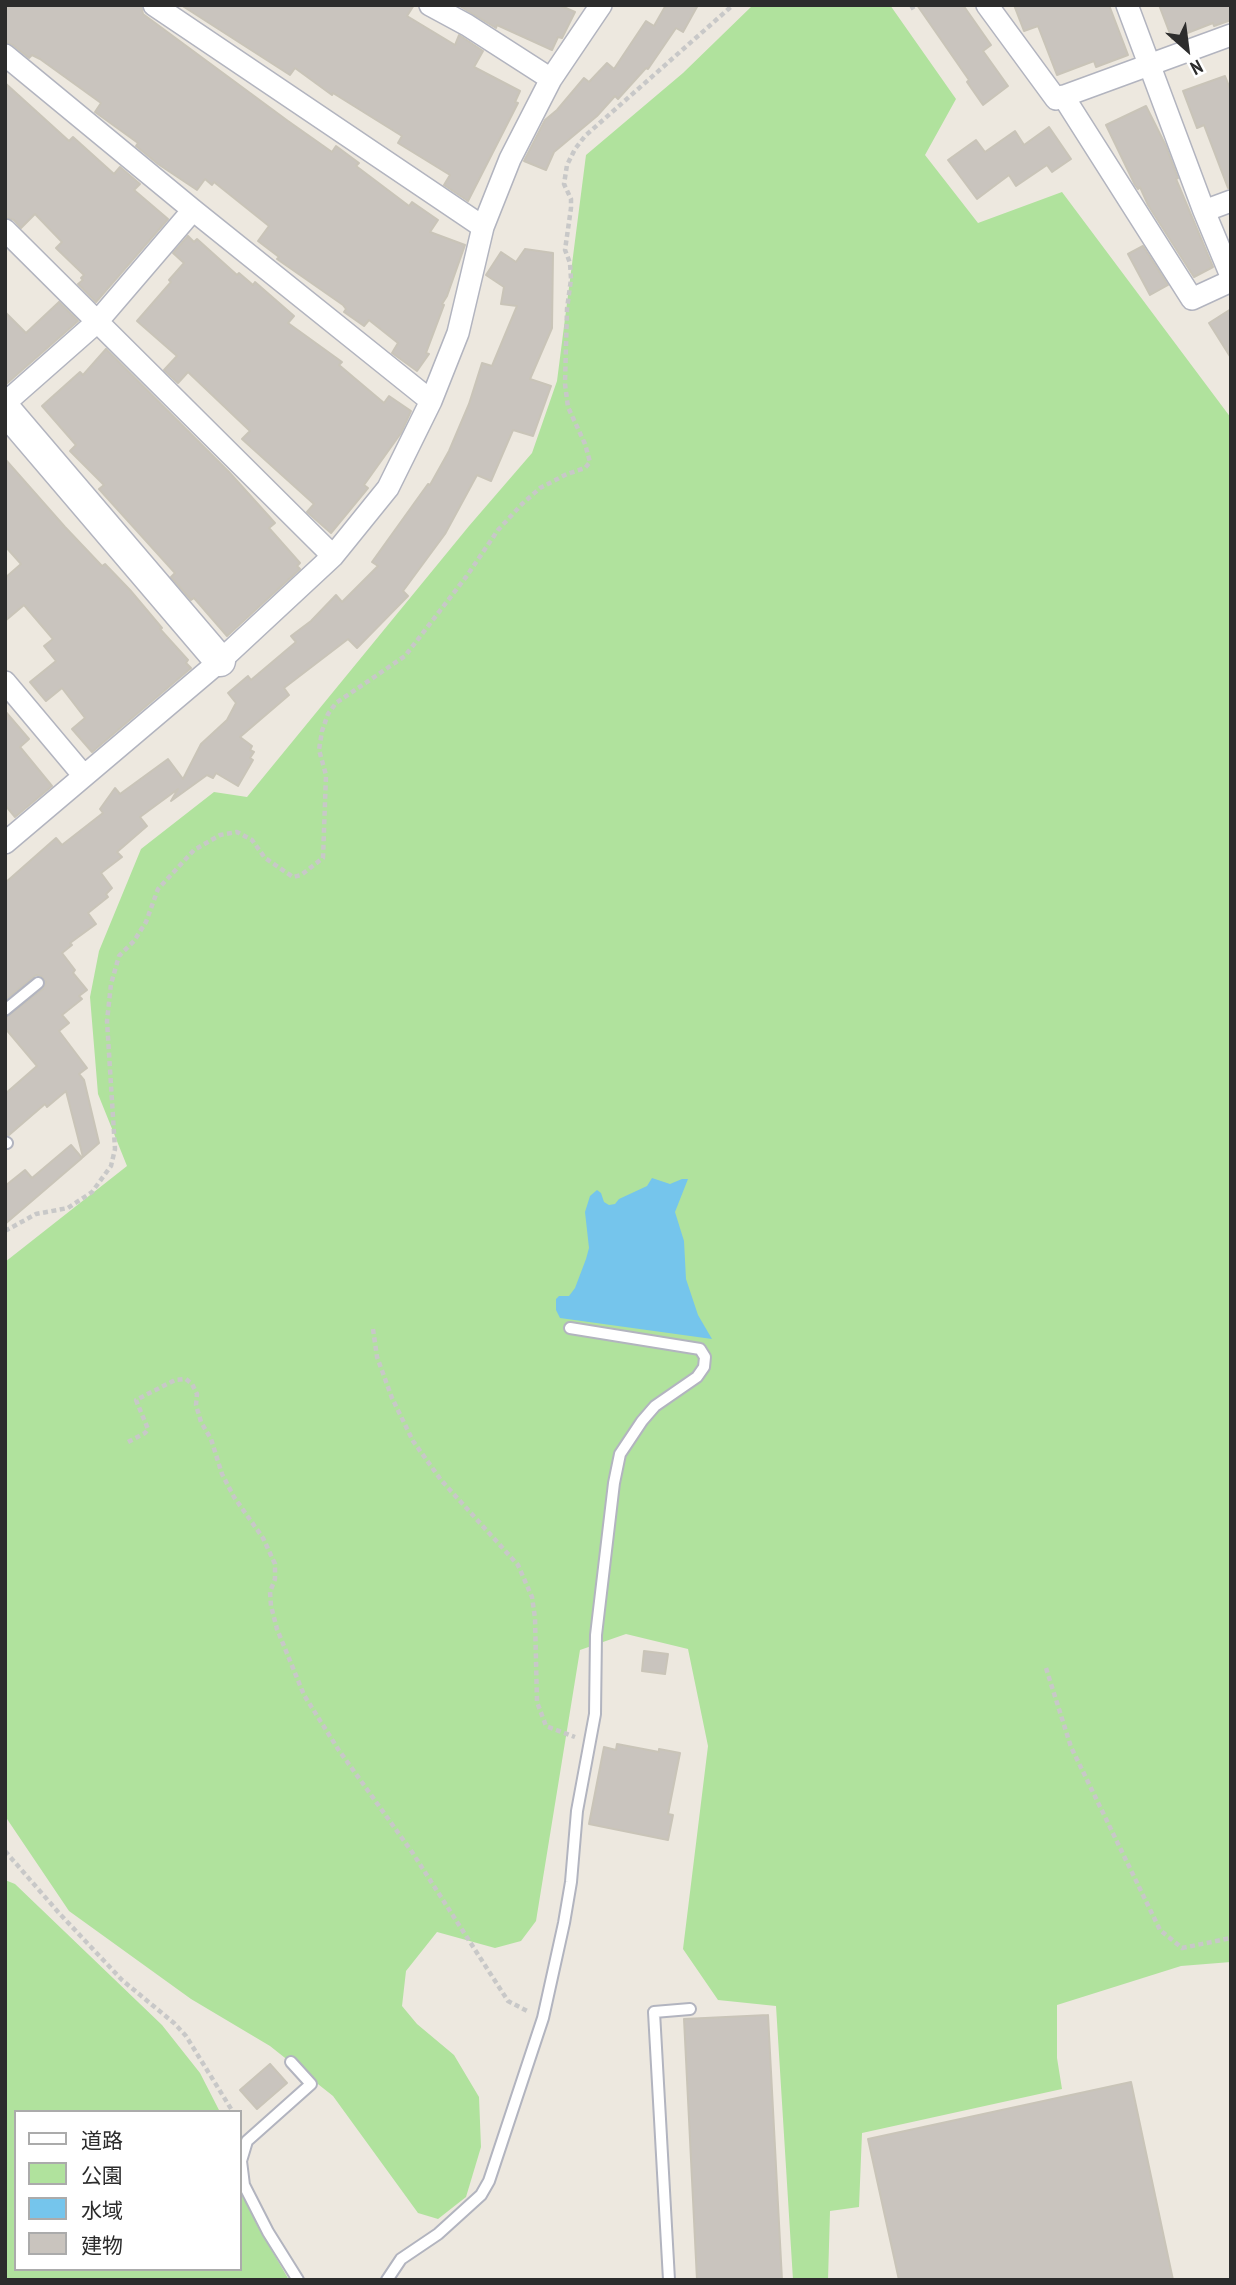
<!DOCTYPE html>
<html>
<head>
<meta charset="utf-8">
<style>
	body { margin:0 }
	#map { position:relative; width:1236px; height:2285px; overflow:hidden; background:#ede8df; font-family:"PT Sans Narrow","Noto Sans JP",sans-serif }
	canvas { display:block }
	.frame { position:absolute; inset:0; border:7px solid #2c2c2c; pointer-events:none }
	.legend { position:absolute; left:14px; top:2110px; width:228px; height:161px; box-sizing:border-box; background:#fff; border:2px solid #ababab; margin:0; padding:9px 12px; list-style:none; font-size:21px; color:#2c2c2c }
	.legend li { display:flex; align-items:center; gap:14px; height:35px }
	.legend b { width:35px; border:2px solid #ababab }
	.north { position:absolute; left:1152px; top:14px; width:70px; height:70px; -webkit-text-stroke:5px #fff; paint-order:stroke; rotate:152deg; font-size:19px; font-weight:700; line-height:28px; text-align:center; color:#2c2c2c }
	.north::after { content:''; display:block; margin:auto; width:24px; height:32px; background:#2c2c2c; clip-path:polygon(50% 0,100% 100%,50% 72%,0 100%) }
</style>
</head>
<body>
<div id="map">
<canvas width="1236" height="2285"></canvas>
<div class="frame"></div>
<ul class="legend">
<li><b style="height:9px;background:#fff"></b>道路</li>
<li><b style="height:19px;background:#b0e29d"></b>公園</li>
<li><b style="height:19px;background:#75c5ec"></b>水域</li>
<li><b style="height:19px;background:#c9c4be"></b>建物</li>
</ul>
<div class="north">N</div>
</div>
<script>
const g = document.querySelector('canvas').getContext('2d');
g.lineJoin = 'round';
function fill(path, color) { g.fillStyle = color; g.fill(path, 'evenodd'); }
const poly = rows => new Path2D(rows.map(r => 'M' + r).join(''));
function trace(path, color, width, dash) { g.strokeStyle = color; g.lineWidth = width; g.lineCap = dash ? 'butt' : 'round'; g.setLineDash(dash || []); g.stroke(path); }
fill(poly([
	[753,5,890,5,956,99,925,155,978,223,1062,192,1231,418,1231,1962,1181,1966,1057,2005,1057,2058,1062,2089,862,2133,859,2207,830,2211,828,2280,793,2280,776,2006,718,2000,683,1949,708,1746,688,1649,626,1634,580,1650,536,1921,521,1941,495,1948,437,1932,406,1971,402,2006,417,2024,454,2055,479,2097,481,2147,466,2197,438,2219,418,2213,333,2096,270,2046,191,1999,69,1911,5,1816,5,1262,127,1166,98,1094,90,997,99,951,141,849,214,792,247,797,469,526,532,453,557,381,586,155,683,73],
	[5,1880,15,1884,162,2025,200,2073,220,2112,16,2112,16,2269,240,2269,240,2180,256,2223,289,2280,5,2280]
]), '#b0e29d');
fill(poly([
	[652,1178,670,1184,682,1179,688,1179,675,1212,684,1241,686,1279,698,1315,712,1339,560,1318,556,1310,556,1299,559,1296,569,1296,575,1288,586,1259,589,1248,585,1212,590,1196,597,1190,601,1193,604,1202,609,1205,615,1204,619,1199,647,1186]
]), '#75c5ec');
const building = poly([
	[5,5,141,5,143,14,288,121,332,152,336,146,359,163,356,166,409,206,412,202,438,220,430,232,465,245,447,296,442,304,444,305,426,353,429,354,417,371,392,353,398,343,369,320,364,326,344,312,346,309,343,305,277,259,279,257,258,241,269,226,214,182,212,185,205,179,197,190,158,164,136,146,138,143,95,112,101,103,40,59,32,55,29,58,13,45,5,42,5,5],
	[181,5,414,5,407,16,455,45,459,35,483,51,474,67,520,91,515,102,518,103,468,201,444,185,450,175,398,143,402,136,333,93,332,95,295,68,290,75,181,5],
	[458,5,559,5,575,12,562,38,558,37,552,50,497,25,496,28,458,5],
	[666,5,698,5,683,32,676,28,648,69,646,68,618,99,615,96,597,116,554,152,546,170,524,161,545,120,557,110,584,78,589,82,607,63,614,69,646,21,654,26,666,5],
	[917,5,963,5,991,45,983,51,1008,86,983,105,967,82,969,80,917,5],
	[1014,5,1109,5,1128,55,1096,67,1094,61,1057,75,1038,26,1024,31,1014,5],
	[1159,5,1231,5,1231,20,1214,26,1213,23,1172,39,1159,5],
	[1225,76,1231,91,1231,188,1228,188,1204,125,1197,128,1183,91,1225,76],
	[5,83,69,141,73,137,114,174,120,167,140,184,134,190,168,219,96,302,78,284,83,280,81,278,84,275,56,248,62,242,35,214,21,228,14,220,5,217,5,83],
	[1146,106,1166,146,1178,178,1176,179,1213,267,1194,277,1148,205,1140,187,1138,189,1135,185,1106,125,1146,106],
	[1049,127,1071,159,1052,172,1047,165,1016,186,1009,175,977,199,948,160,976,140,985,152,1015,131,1024,145,1049,127],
	[188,236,194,242,197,239,237,275,239,273,253,285,255,282,294,316,288,323,342,362,339,365,384,403,389,396,411,411,401,433,364,485,368,488,331,533,307,512,314,504,242,439,250,431,188,372,178,383,164,370,177,356,137,321,171,282,169,280,184,263,173,253,188,236],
	[1143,246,1168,285,1150,295,1128,254,1143,246],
	[525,249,553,253,552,328,530,379,551,386,533,436,513,430,491,481,477,475,445,534,403,591,408,596,357,648,348,639,284,688,289,695,240,737,252,746,250,750,254,752,250,758,253,760,238,786,216,773,213,778,207,775,171,801,178,789,140,817,147,826,117,852,122,857,101,873,112,888,106,894,108,897,88,913,96,924,70,943,72,945,62,953,75,970,73,973,87,990,79,996,82,999,62,1015,69,1023,59,1031,87,1068,79,1074,84,1080,99,1143,83,1157,66,1091,47,1107,45,1104,9,1135,5,1134,5,1094,37,1066,5,1028,5,1018,43,989,46,982,41,976,36,975,5,1000,5,883,56,838,62,845,103,813,100,809,115,788,120,794,168,759,183,779,201,744,227,720,236,703,228,693,248,676,251,680,296,642,291,636,311,621,336,595,342,602,378,566,372,562,428,484,430,485,449,451,469,404,482,363,492,366,517,306,501,304,504,287,486,275,501,252,516,262,525,249],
	[59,302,78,321,5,385,5,312,26,333,59,302],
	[1231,309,1231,358,1209,323,1231,309],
	[106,349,229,472,275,523,269,528,300,563,297,566,300,569,227,636,194,598,191,600,171,577,175,573,99,489,104,485,70,451,76,445,42,406,80,372,83,375,106,349],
	[5,459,65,527,102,566,105,564,130,590,162,628,160,629,188,660,186,663,191,668,92,752,72,729,85,718,62,688,46,701,30,682,56,661,44,646,53,639,24,605,5,621,5,578,21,564,5,546,5,459],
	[5,711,29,739,20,747,52,786,15,817,5,805,5,711],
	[71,1145,82,1158,5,1224,5,1186,25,1170,32,1178,71,1145],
	[644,1651,668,1654,665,1674,642,1671,644,1651],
	[617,1744,659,1752,659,1749,680,1753,668,1814,673,1815,668,1840,589,1824,604,1747,616,1750,617,1744],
	[768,2015,782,2280,697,2280,684,2019,768,2015],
	[270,2064,287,2083,257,2109,240,2090,270,2064],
	[1131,2082,1173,2280,899,2280,868,2139,1131,2082]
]);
fill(building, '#c9c4be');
trace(building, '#c9c4b8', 2);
const lane = poly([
	[5,1010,38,983],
	[5,1142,7,1143],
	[291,2062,311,2084,247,2141,241,2161,244,2185,268,2232,298,2280],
	[387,2280,401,2259,438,2234,481,2195,489,2181,543,2018,564,1923,571,1882,577,1811,595,1714,596,1635,614,1483,620,1454,642,1421,655,1406,697,1377,704,1367,705,1357,700,1349,570,1328],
	[669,2280,654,2012,690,2009]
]);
const street = poly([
	[154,5,483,227],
	[430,5,467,25,551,79],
	[987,5,1056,99,1231,35],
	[1127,5,1204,211,1231,276],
	[5,55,193,210,431,401],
	[1063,96,1192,299,1231,281],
	[1204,211,1231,201],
	[5,230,333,556],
	[5,403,97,322,193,210],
	[5,682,84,776],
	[5,843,220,661,333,556,388,488,431,401,458,333,483,227,510,159,551,79,601,5]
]);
const secondary = poly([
	[5,409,220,661]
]);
trace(lane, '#b2b4bf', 14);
trace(street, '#b2b4bf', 24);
trace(secondary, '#b2b4bf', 33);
trace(poly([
	[911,5,915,12],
	[5,1231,36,1214,68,1208,92,1192,111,1166,115,1149,107,1021,111,984,119,956,134,941,146,922,158,889,194,850,220,835,237,832,252,840,265,858,293,877,301,875,323,858,326,775,319,750,322,731,328,714,336,703,405,656,466,577,498,530,522,504,540,488,567,474,585,468,590,462,585,444,568,407,565,384,567,309,571,279,570,263,565,250,571,208,571,199,564,184,567,165,575,149,585,136,733,5],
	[373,1329,377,1357,392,1398,413,1441,441,1480,518,1565,532,1597,535,1618,537,1702,546,1726,575,1737],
	[128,1442,145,1433,148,1429,136,1400,175,1380,186,1379,192,1384,197,1394,196,1405,201,1422,211,1439,222,1474,234,1497,263,1538,275,1564,275,1579,270,1592,271,1606,277,1629,304,1695,338,1749,412,1852,508,2001,529,2012],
	[1046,1668,1071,1747,1160,1930,1182,1948,1231,1938],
	[5,1851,59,1913,122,1980,174,2023,186,2036,233,2112]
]), '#c8c8c8', 4.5, [5, 3.5]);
trace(lane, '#fff', 10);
trace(street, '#fff', 21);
trace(secondary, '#fff', 30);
</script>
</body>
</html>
